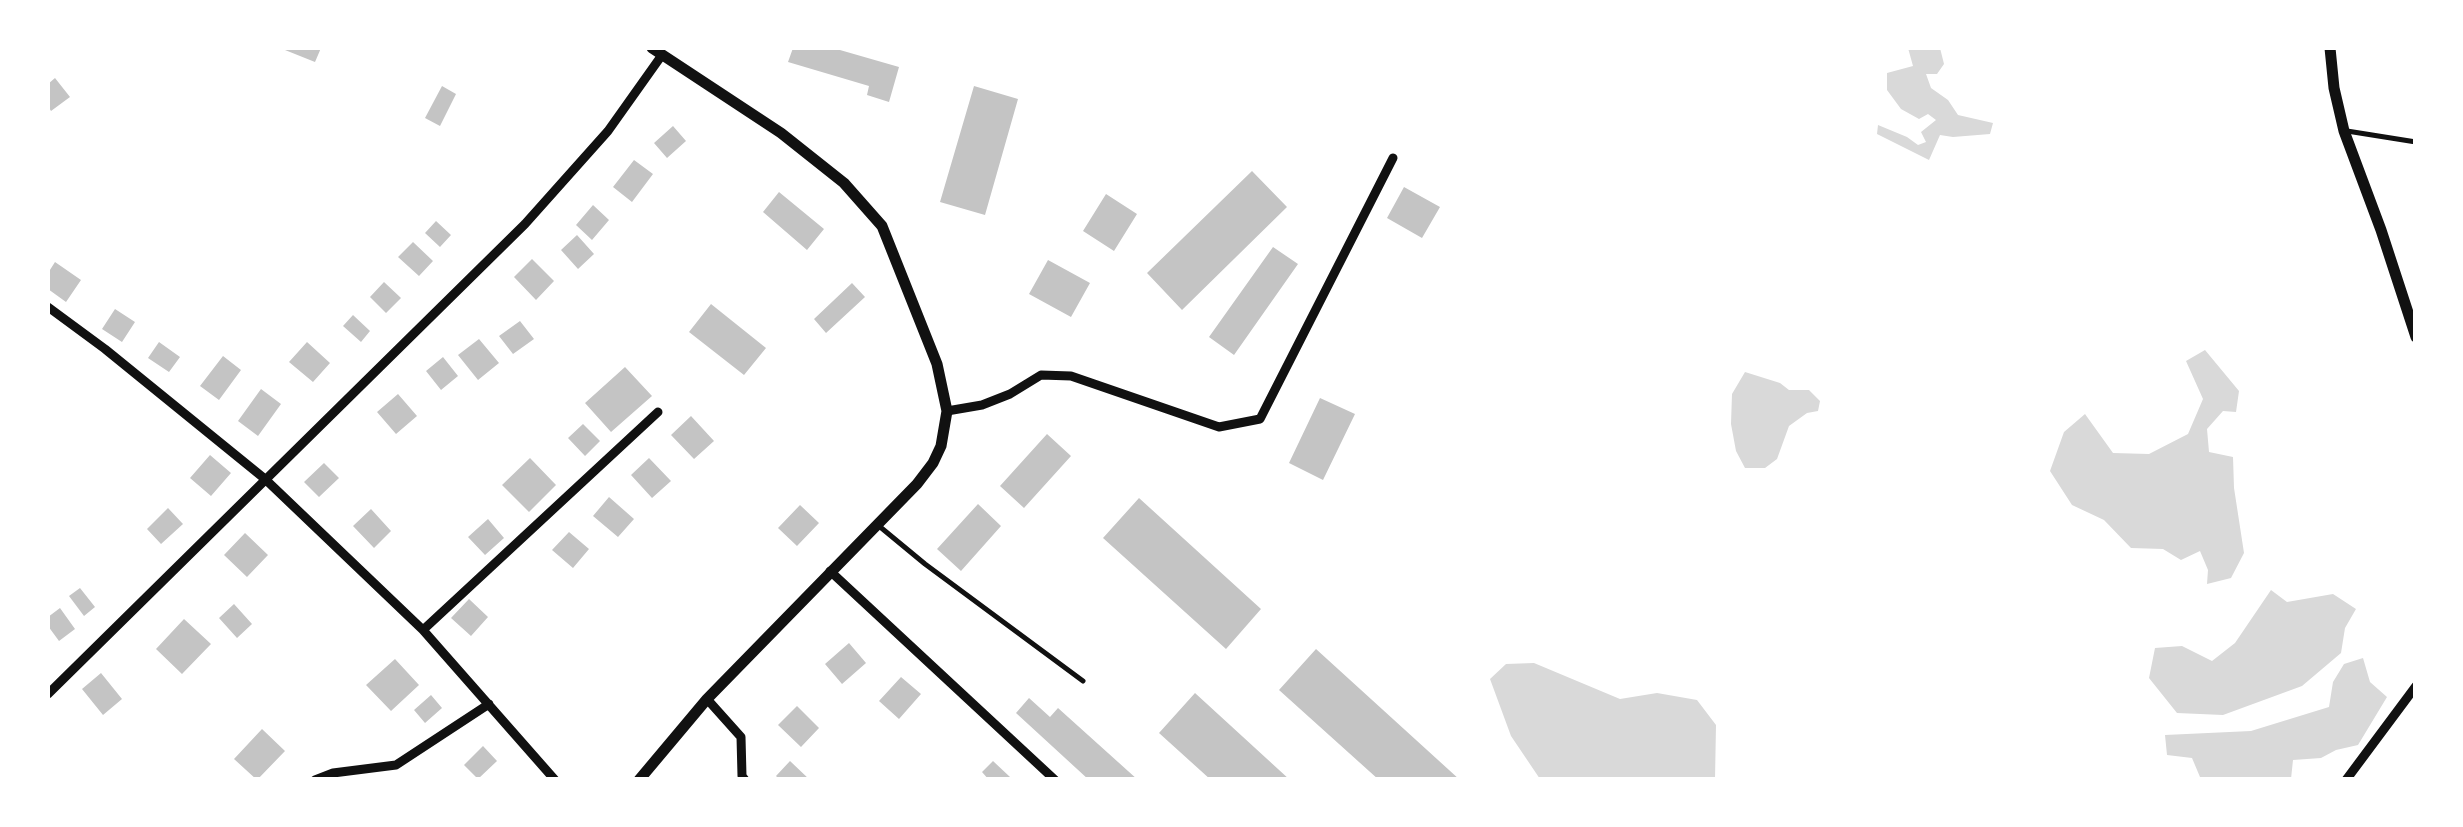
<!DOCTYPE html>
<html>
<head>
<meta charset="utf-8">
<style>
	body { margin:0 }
	#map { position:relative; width:2463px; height:827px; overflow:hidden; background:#fff; font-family:"PT Sans Narrow",sans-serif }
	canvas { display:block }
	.frame { position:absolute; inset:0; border:50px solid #fff; pointer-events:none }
</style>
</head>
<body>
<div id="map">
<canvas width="2463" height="827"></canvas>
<div class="frame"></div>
</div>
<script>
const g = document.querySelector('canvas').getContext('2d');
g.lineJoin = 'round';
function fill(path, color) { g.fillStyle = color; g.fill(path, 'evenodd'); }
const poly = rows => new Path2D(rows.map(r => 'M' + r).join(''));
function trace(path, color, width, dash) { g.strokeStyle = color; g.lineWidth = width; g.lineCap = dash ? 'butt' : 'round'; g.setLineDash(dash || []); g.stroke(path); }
fill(poly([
	[1908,48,1940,48,1944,64,1937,74,1926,74,1931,88,1948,100,1958,115,1993,123,1990,134,1953,137,1940,135,1929,160,1877,134,1878,125,1907,137,1918,145,1926,142,1921,132,1936,120,1928,114,1919,119,1901,109,1887,90,1887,73,1913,66],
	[2205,350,2239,391,2236,412,2223,411,2207,429,2209,452,2233,457,2234,488,2244,553,2231,578,2207,584,2208,570,2200,551,2181,560,2163,549,2131,548,2104,520,2072,505,2050,471,2064,432,2085,414,2113,453,2149,454,2188,434,2203,399,2186,361],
	[1745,372,1780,383,1789,390,1809,390,1820,401,1818,411,1807,413,1789,426,1777,459,1765,468,1745,468,1736,451,1731,424,1732,394],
	[2271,590,2287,602,2333,594,2356,609,2345,628,2341,653,2302,686,2223,715,2177,713,2149,678,2155,648,2182,646,2212,661,2235,643],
	[2363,658,2370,682,2387,697,2358,745,2336,750,2321,758,2293,760,2291,779,2199,779,2200,777,2192,758,2167,755,2165,735,2251,731,2329,707,2333,682,2344,664],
	[1534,663,1620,699,1657,693,1697,700,1716,725,1715,779,1540,779,1511,736,1490,679,1506,664]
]), '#d9d9d9');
fill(poly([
	[280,48,321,48,315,62],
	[793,48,833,48,899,67,889,102,867,95,869,86,788,62],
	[55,78,70,97,51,111,48,106,48,84],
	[442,86,456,94,440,126,425,118],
	[974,86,1018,99,985,215,940,202],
	[673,126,686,141,667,158,654,143],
	[634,160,653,174,632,202,613,187],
	[1252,171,1287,207,1182,310,1147,273],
	[1404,187,1440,207,1422,238,1387,218],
	[779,192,824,229,807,250,763,212],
	[1106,194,1137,214,1114,251,1083,231],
	[593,205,609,220,592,240,576,225],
	[436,221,451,235,440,247,425,233],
	[577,235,594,254,578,269,561,250],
	[413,242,433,261,419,276,398,257],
	[1273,247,1298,264,1234,355,1209,337],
	[532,259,554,281,536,300,514,277],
	[1048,260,1090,283,1071,317,1029,294],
	[55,262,81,280,66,302,48,289,48,273],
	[384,282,401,298,386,313,370,297],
	[852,283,865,297,826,333,814,319],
	[711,304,766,348,744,375,689,332],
	[115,309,135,322,122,342,102,329],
	[353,315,370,331,361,342,343,326],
	[520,321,534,339,513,354,499,336],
	[479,339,499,363,478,380,458,355],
	[159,342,180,357,169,372,148,358],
	[307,342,330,363,313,382,289,362],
	[223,356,241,370,219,400,200,386],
	[443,357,458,376,441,390,426,371],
	[625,367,652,396,611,432,585,403],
	[261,389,281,404,258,436,238,421],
	[398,394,417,416,396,434,377,412],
	[1320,398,1355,414,1323,480,1289,463],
	[691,416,714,441,694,459,671,435],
	[583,424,600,441,585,456,568,438],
	[1047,434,1071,456,1024,508,1000,486],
	[210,455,231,473,211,496,190,478],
	[530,458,556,485,529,512,502,485],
	[649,458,671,481,652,498,631,475],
	[324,463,339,478,319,497,304,482],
	[609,497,634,519,618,537,593,516],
	[1139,498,1261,609,1226,649,1103,538],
	[978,504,1001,526,961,571,937,549],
	[800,505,819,523,797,546,778,528],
	[168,508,183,524,161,544,147,529],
	[371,509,391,531,374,548,353,526],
	[488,519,504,538,485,555,468,537],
	[569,532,589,549,573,568,552,550],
	[245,533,268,555,247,577,224,555],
	[80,588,95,607,84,616,69,596],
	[469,599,488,617,471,636,451,618],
	[234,604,252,624,237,638,219,618],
	[60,608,75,629,59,641,48,626,48,617],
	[184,619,211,644,182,674,156,649],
	[849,643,866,663,842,684,825,664],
	[1316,649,1460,780,1379,780,1279,690],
	[395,659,419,685,391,711,366,685],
	[101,673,122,699,103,715,82,689],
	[901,677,921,694,899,719,879,701],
	[1195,693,1290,780,1211,780,1159,733],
	[431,695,442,708,425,723,414,710],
	[1029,698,1050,717,1058,708,1138,780,1089,780,1016,713],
	[797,706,819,728,801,747,778,725],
	[262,729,285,751,257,780,234,759],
	[483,746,497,761,478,779,464,765],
	[790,761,810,780,780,780,776,776],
	[993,761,1010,777,1007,780,989,780,982,772]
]), '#c4c4c4');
trace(poly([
	[2347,131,2416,142],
	[879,526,925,564,1083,681]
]), '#111', 5);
trace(poly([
	[48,307,105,349,265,479,423,630,555,780],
	[947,411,982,405,1010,394,1041,375,1071,376,1219,427,1260,419,1393,158],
	[830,571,1055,780],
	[423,630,658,412],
	[48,694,525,224,608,131,662,55],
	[707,699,741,737,742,776,745,780],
	[315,780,333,773,396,765,489,704],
	[2346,780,2416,686]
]), '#111', 9);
trace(poly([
	[2330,48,2334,88,2344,131,2381,230,2416,337],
	[639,780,707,699,917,484,933,463,941,446,947,411,937,364,882,226,844,183,781,133,652,48]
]), '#111', 11);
</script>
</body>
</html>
